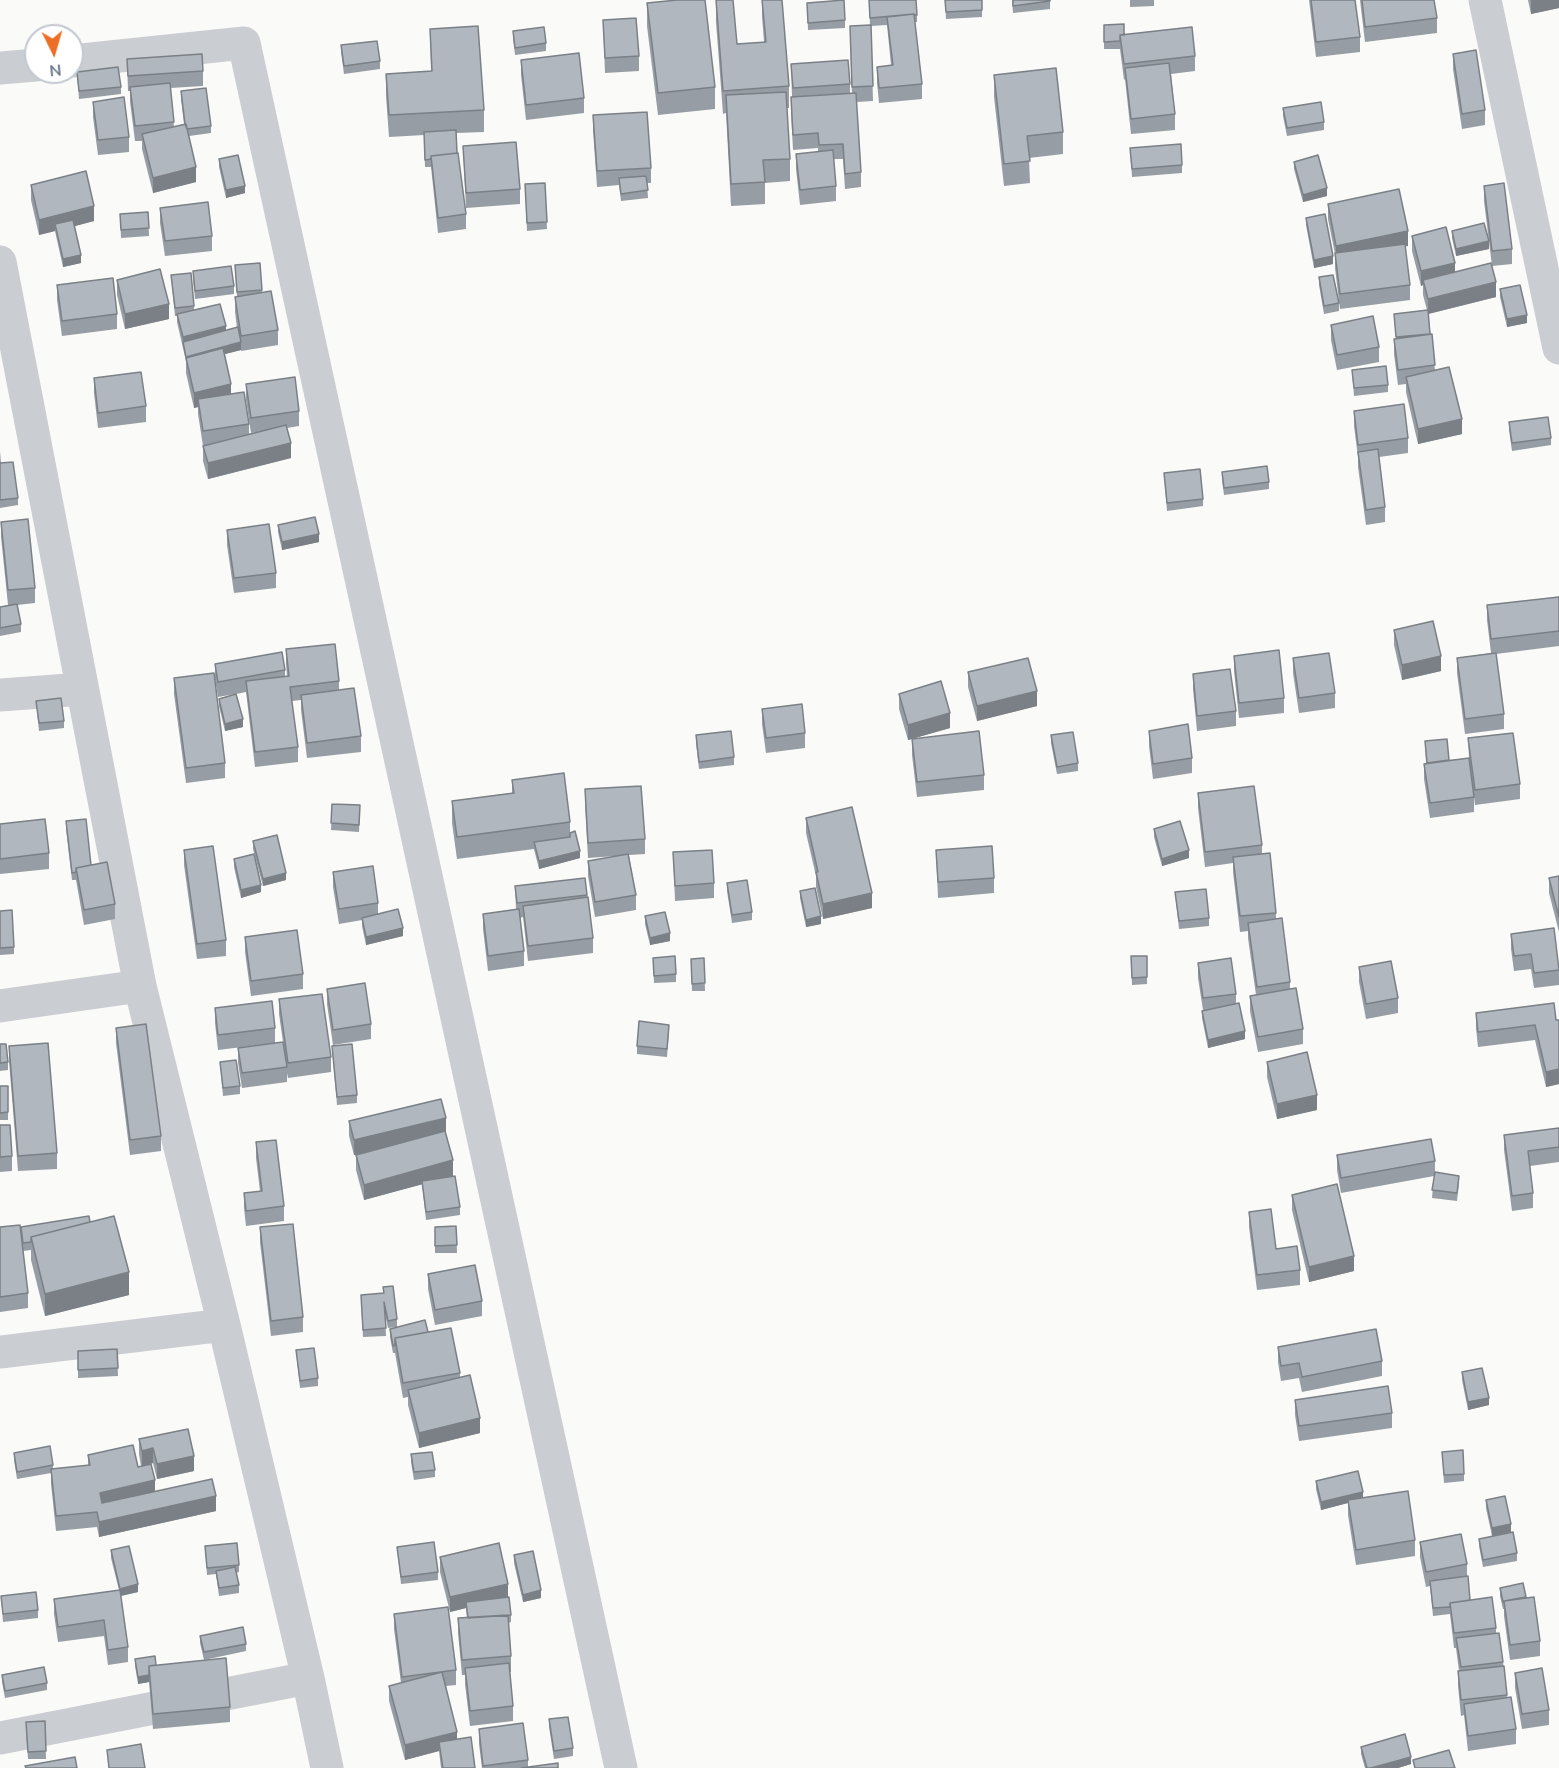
<!DOCTYPE html>
<html>
<head>
<meta charset="utf-8">
<style>
	body { margin:0 }
	#map { position:relative; width:1559px; height:1768px; overflow:hidden; background:#fafaf8; font-family:"Nunito Sans",sans-serif }
	canvas { display:block }
	.north { position:absolute; left:24px; top:24px; width:60px; height:60px; box-sizing:border-box; background:#fff; border:2px solid #c2c8d0; border-radius:50%; rotate:175deg; font-size:16px; font-weight:700; line-height:24px; text-align:center; color:#67768a }
	.north::after { content:''; display:block; margin:auto; width:21px; height:27px; background:#ed6e25; clip-path:polygon(50% 0,100% 100%,50% 72%,0 100%) }
</style>
</head>
<body>
<div id="map">
<canvas width="1559" height="1768"></canvas>
<div class="north">N</div>
</div>
<script>
const g = document.querySelector('canvas').getContext('2d');
g.lineJoin = 'round';
const poly = rows => new Path2D(rows.map(r => 'M' + r).join(''));
function trace(path, color, width, dash) { g.strokeStyle = color; g.lineWidth = width; g.lineCap = dash ? 'butt' : 'round'; g.setLineDash(dash || []); g.stroke(path); }
function fill(path, color) { g.fillStyle = color; g.fill(path, 'evenodd'); }
trace(poly([
	[1485,0,1559,348],
	[72,61,244,43,621,1768],
	[0,68,36,65],
	[0,262,140,986,224,1325,308,1678,327,1768],
	[0,695,82,689],
	[0,1006,140,986],
	[0,1352,224,1325],
	[0,1738,308,1678]
]), '#cacdd1', 33);
fill(poly([
	[716,0,737,44,764,42,762,16,762,0,782,0,789,86,789,108,787,108,790,159,790,181,765,183,765,204,731,206,726,113,723,114,716,22],
	[869,0,917,15,917,22,915,22,922,84,922,99,879,103,877,82,877,67,891,65,887,25,871,26,873,101,856,102,861,172,861,187,845,189,843,159,833,159,836,186,836,201,800,205,796,169,796,154,818,152,818,148,793,150,791,112,791,97,792,97,791,64,850,84,850,94,852,94,850,41,870,25],
	[945,0,982,0,982,17,946,19],
	[1012,0,1050,0,1050,9,1013,13],
	[1130,0,1154,0,1154,6,1130,7],
	[1309,0,1355,0,1360,37,1360,52,1316,57],
	[1360,0,1434,0,1437,18,1437,33,1365,42],
	[1528,0,1559,0,1559,8,1531,14],
	[647,3,715,87,715,109,658,115,647,26],
	[807,3,845,20,845,28,808,30],
	[603,20,639,56,639,71,605,73],
	[1104,25,1124,35,1195,56,1195,71,1171,74,1175,114,1175,130,1131,134,1125,79,1124,80,1120,49,1104,49],
	[430,29,484,110,484,132,456,133,457,153,466,214,466,229,438,233,431,167,425,167,424,135,389,137,386,96,386,74,431,71],
	[513,31,546,43,546,51,515,55,513,38],
	[341,45,380,61,380,69,344,74,341,52],
	[1453,54,1485,110,1485,125,1462,129,1453,69],
	[127,59,203,71,203,86,170,88,174,127,184,124,181,99,181,91,211,126,211,133,189,136,196,182,153,193,142,149,142,141,135,141,130,102,130,91,128,91],
	[521,60,584,98,584,113,526,120,521,75],
	[77,72,121,87,121,94,79,99],
	[994,75,1063,132,1063,154,1029,158,1030,183,1004,186,994,97],
	[93,102,129,137,129,152,98,155,93,117],
	[1283,108,1324,122,1324,130,1287,136,1283,116],
	[593,115,651,168,651,183,647,183,648,198,621,201,619,185,597,187,593,130],
	[463,146,520,189,520,204,466,208],
	[1130,148,1182,165,1182,173,1132,177],
	[219,159,245,193,226,198,219,167],
	[1294,162,1327,196,1303,202,1294,169],
	[545,183,547,229,527,231,525,184],
	[31,185,94,221,74,226,81,263,63,267,55,231,39,235,31,200],
	[1484,186,1512,249,1512,264,1492,266,1484,201],
	[1328,204,1408,246,1405,246,1410,285,1410,300,1340,309,1335,268,1335,254,1328,219],
	[160,208,212,236,212,251,165,256,160,223],
	[148,212,149,236,121,238,120,214],
	[1306,218,1333,264,1314,268,1306,225],
	[1452,231,1489,249,1456,256,1452,238],
	[1412,236,1455,272,1496,297,1428,314,1435,370,1462,434,1418,444,1406,392,1406,384,1398,385,1394,354,1394,339,1396,339,1394,314,1427,310,1423,295,1423,285,1421,286,1412,251],
	[260,263,262,292,278,330,278,345,241,351,241,350,224,354,231,394,249,424,249,434,262,431,251,433,246,399,246,384,299,411,299,426,287,428,291,458,208,479,203,461,203,446,198,414,198,407,194,408,186,373,186,361,177,322,177,316,175,316,171,275,194,306,194,310,226,331,237,328,235,312,235,297,237,297,235,265],
	[193,271,234,286,234,294,195,299,193,278],
	[1319,277,1339,303,1339,311,1324,314,1319,285],
	[117,280,169,319,125,329,117,295],
	[57,285,117,314,117,329,62,336,57,300],
	[1500,289,1527,323,1507,327,1500,297],
	[1331,325,1379,347,1379,362,1337,370,1331,340],
	[1352,370,1388,385,1388,392,1354,396],
	[94,378,146,406,146,422,98,428,94,393],
	[1354,411,1408,438,1408,453,1379,457,1385,507,1385,522,1366,525,1358,467,1358,457,1354,426],
	[1509,422,1551,438,1551,445,1512,451,1509,430],
	[0,451,1,463,18,498,18,505,0,508],
	[1222,472,1269,482,1269,489,1224,495,1222,480],
	[1164,473,1203,499,1203,506,1167,511],
	[1,522,35,588,35,603,17,605,21,624,21,632,0,636,0,607,8,605,1,537],
	[278,525,319,542,282,550,278,532],
	[227,530,276,573,276,588,234,593,227,545],
	[1559,597,1559,646,1496,654,1504,714,1504,729,1465,734,1457,673,1457,658,1491,653,1487,620,1487,605],
	[1394,630,1441,671,1402,680,1394,645],
	[286,649,339,681,339,690,361,736,361,752,307,758,301,710,301,700,292,701,298,747,298,762,255,767,246,692,236,694,243,727,225,731,219,706,219,699,235,694,218,697,215,679,215,664,285,670,285,676,287,676,286,664],
	[1234,656,1284,698,1284,713,1239,718,1234,671],
	[1293,658,1335,693,1335,708,1299,713,1293,673],
	[968,672,1037,706,977,721,968,687],
	[1193,674,1236,711,1236,726,1197,731,1193,689],
	[174,678,225,763,225,778,186,783,174,694],
	[899,694,950,728,908,740,899,709],
	[36,701,64,721,64,728,39,731],
	[762,709,805,733,805,748,766,753,762,724],
	[1149,731,1192,758,1192,773,1153,779,1149,746],
	[696,735,734,757,734,765,699,769,696,743],
	[1051,735,1078,763,1078,771,1057,774,1051,743],
	[1468,738,1520,784,1520,799,1475,805,1474,797,1474,812,1430,818,1424,779,1424,764,1426,763,1425,741,1449,760,1469,758],
	[912,739,984,775,984,790,917,797,912,755],
	[512,780,570,822,570,833,580,858,539,869,534,849,457,859,452,823,452,801,512,793],
	[585,789,645,839,645,854,629,855,636,895,636,910,595,917,588,876,588,861,616,856,588,858,585,805],
	[1198,793,1262,845,1262,854,1276,913,1276,919,1290,982,1290,989,1303,1029,1303,1044,1258,1052,1250,1011,1250,996,1256,995,1248,938,1248,931,1240,932,1233,872,1233,863,1205,867,1198,808],
	[332,804,360,805,359,832,331,830],
	[806,818,872,908,823,919,816,887,816,876,806,833],
	[66,821,91,865,115,904,115,919,84,925,76,880,72,880,66,829],
	[0,824,49,853,49,869,0,874],
	[1154,829,1189,858,1162,866,1154,837],
	[253,841,286,880,263,886,253,849],
	[184,850,226,940,226,956,197,959,184,865],
	[936,850,994,878,994,893,938,898],
	[673,852,714,883,714,898,675,901],
	[234,859,261,892,241,898,234,867],
	[333,872,378,903,378,914,403,936,366,945,362,926,362,920,339,924,333,887],
	[1559,876,1559,932,1549,893,1549,878],
	[585,878,593,938,593,953,528,961,523,917,520,918,524,951,524,966,488,971,483,929,483,914,516,909,515,886],
	[727,883,752,912,752,920,732,923,727,891],
	[800,891,821,924,806,927,800,898],
	[1175,892,1209,918,1209,926,1179,929],
	[0,911,14,947,14,954,0,955],
	[645,916,670,941,650,945,645,924],
	[1511,934,1559,967,1559,985,1534,988,1531,969,1514,971,1511,949],
	[245,937,303,974,303,989,251,996,245,952],
	[1131,956,1147,956,1147,984,1132,985],
	[653,958,676,974,676,982,654,983],
	[704,958,705,991,692,991,691,959],
	[1198,963,1236,994,1236,1003,1245,1039,1208,1048,1202,1018,1202,1011,1203,1010,1198,978],
	[1359,967,1398,998,1398,1013,1366,1019,1359,982],
	[327,989,371,1024,371,1039,333,1045,327,1004],
	[279,999,331,1057,331,1072,288,1078,287,1073,287,1082,242,1088,238,1063,238,1048,283,1042,279,1014],
	[215,1008,275,1028,275,1043,218,1050,215,1023],
	[1476,1013,1556,1020,1559,1020,1559,1084,1546,1087,1535,1040,1478,1047,1476,1028],
	[116,1028,161,1136,161,1151,130,1155,116,1043],
	[669,1032,667,1057,637,1054,637,1046],
	[0,1044,8,1062,8,1070,0,1071],
	[9,1046,57,1153,57,1169,18,1171,9,1061],
	[332,1046,357,1095,357,1103,337,1105],
	[220,1062,240,1086,240,1094,223,1096],
	[1267,1062,1317,1110,1277,1119,1267,1077],
	[0,1086,8,1086,8,1120,0,1120],
	[349,1121,446,1133,445,1133,453,1176,449,1177,460,1207,460,1215,426,1220,422,1184,364,1200,356,1170,356,1155,376,1150,354,1155,349,1136],
	[0,1125,12,1156,12,1171,0,1172],
	[1559,1128,1559,1162,1530,1166,1533,1193,1533,1208,1512,1211,1504,1150,1504,1135],
	[256,1142,284,1206,284,1221,246,1226,244,1208,244,1193,260,1191,256,1158],
	[1337,1155,1435,1161,1435,1172,1459,1183,1457,1201,1432,1198,1434,1176,1341,1193,1337,1170],
	[1292,1195,1354,1271,1309,1282,1292,1210],
	[1249,1212,1276,1249,1300,1270,1300,1285,1257,1290,1249,1227],
	[90,1222,129,1295,45,1316,31,1260,31,1250,23,1251,28,1293,28,1308,0,1312,0,1227,21,1230],
	[456,1226,457,1253,435,1253,435,1227],
	[260,1227,303,1317,303,1332,271,1336,260,1242],
	[428,1274,482,1301,482,1316,435,1325,428,1289],
	[383,1287,397,1319,397,1327,388,1328,385,1313,386,1336,363,1337,361,1302,383,1293],
	[390,1329,428,1332,460,1373,460,1377,480,1433,419,1448,408,1405,408,1397,403,1398,395,1353,393,1353,390,1337],
	[1278,1347,1382,1361,1382,1376,1302,1392,1299,1378,1281,1381,1278,1362],
	[117,1349,118,1376,78,1378,78,1351],
	[296,1350,318,1378,318,1386,300,1388],
	[1462,1372,1489,1405,1468,1410,1462,1380],
	[1295,1400,1392,1413,1392,1428,1299,1441,1295,1415],
	[139,1439,194,1471,157,1479,153,1463,151,1464,155,1492,216,1511,99,1537,97,1527,56,1531,51,1484,51,1473,17,1479,14,1460,14,1453,53,1465,53,1469,88,1465,88,1455,138,1467,141,1466,139,1454],
	[1442,1452,1464,1474,1464,1481,1444,1483],
	[411,1454,435,1470,435,1477,414,1480,411,1462],
	[1316,1481,1363,1498,1415,1540,1415,1556,1356,1565,1348,1515,1348,1503,1321,1510,1316,1489],
	[1486,1500,1511,1532,1492,1536,1486,1508],
	[1479,1539,1517,1553,1517,1561,1483,1567,1479,1546],
	[1420,1542,1467,1564,1467,1577,1470,1600,1496,1628,1496,1633,1503,1662,1507,1698,1516,1729,1516,1744,1468,1751,1464,1715,1461,1716,1458,1686,1458,1671,1459,1671,1456,1648,1454,1648,1450,1614,1433,1616,1430,1586,1426,1587,1420,1557],
	[205,1546,239,1565,239,1572,236,1573,239,1585,239,1593,219,1596,216,1574,207,1575],
	[397,1547,438,1572,438,1580,401,1584],
	[111,1550,138,1592,121,1596,128,1647,128,1662,108,1665,104,1636,58,1642,54,1614,54,1599,119,1590,111,1558],
	[514,1555,541,1598,523,1602,514,1563],
	[440,1557,508,1597,511,1615,511,1622,508,1623,511,1656,511,1672,510,1672,513,1706,513,1721,470,1726,465,1684,465,1675,462,1675,458,1633,458,1618,467,1618,466,1608,450,1612,440,1572],
	[1500,1588,1526,1598,1540,1641,1540,1656,1510,1660,1504,1616,1504,1609,1503,1609,1500,1596],
	[1,1596,38,1610,38,1618,3,1622],
	[394,1614,456,1670,456,1685,446,1686,457,1739,475,1768,441,1768,439,1751,405,1760,389,1701,389,1686,401,1683,394,1629],
	[200,1636,246,1644,246,1651,204,1660,200,1643],
	[135,1659,230,1707,230,1722,153,1729,149,1682,138,1684,135,1666],
	[1515,1673,1549,1710,1549,1725,1522,1729,1515,1688],
	[2,1675,47,1683,47,1690,5,1698,2,1682],
	[549,1719,573,1748,573,1756,554,1759,549,1727],
	[45,1721,46,1759,28,1759,26,1729],
	[479,1729,528,1760,528,1767,558,1768,482,1768,479,1744],
	[1361,1747,1411,1764,1398,1768,1365,1768,1361,1754]
]), '#979da4');
fill(poly([
	[1531,0,1559,0,1559,8,1531,14],
	[196,167,196,182,153,193,153,178],
	[245,186,245,193,226,198,226,190],
	[1327,188,1327,196,1303,202,1303,195],
	[94,206,94,221,57,231,55,224,55,231,39,235,39,220],
	[1408,231,1408,246,1336,261,1336,246],
	[1489,241,1489,249,1456,256,1456,249],
	[81,255,81,263,63,267,63,259],
	[1333,256,1333,264,1314,268,1314,260],
	[1455,263,1455,278,1423,280,1423,285,1421,286,1421,271],
	[1496,282,1496,297,1428,314,1428,299],
	[169,304,169,319,125,329,125,314],
	[1527,315,1527,323,1507,327,1507,319],
	[226,326,226,334,183,345,183,337],
	[241,342,241,350,187,364,186,357],
	[231,384,231,399,198,399,198,407,194,408,194,393],
	[1462,419,1462,434,1418,444,1418,429],
	[291,443,291,458,208,479,208,463],
	[319,534,319,542,282,550,282,542],
	[1441,656,1441,671,1402,680,1402,665],
	[1037,691,1037,706,977,721,977,706],
	[950,713,950,728,908,740,908,725],
	[243,719,243,727,225,731,225,724],
	[1189,850,1189,858,1162,866,1162,859],
	[580,851,580,858,539,869,539,861],
	[286,873,286,880,263,886,263,879],
	[261,885,261,892,241,898,241,890],
	[872,893,872,908,823,919,823,904],
	[821,916,821,924,806,927,806,920],
	[403,928,403,936,366,945,366,937],
	[670,933,670,941,650,945,650,938],
	[1245,1031,1245,1039,1208,1048,1208,1040],
	[1559,1069,1559,1084,1546,1087,1546,1072],
	[1317,1095,1317,1110,1277,1119,1277,1104],
	[446,1118,446,1133,354,1155,354,1140],
	[453,1160,453,1176,364,1200,364,1185],
	[1354,1256,1354,1271,1309,1282,1309,1267],
	[129,1272,129,1295,45,1316,45,1294],
	[1489,1398,1489,1405,1468,1410,1468,1402],
	[480,1418,480,1433,419,1448,419,1433],
	[153,1448,153,1463,142,1466,142,1451],
	[194,1456,194,1471,157,1479,157,1464],
	[155,1480,155,1495,100,1508,100,1493],
	[1363,1492,1363,1499,1321,1510,1321,1502],
	[216,1496,216,1511,99,1537,99,1522],
	[1511,1524,1511,1532,1492,1536,1492,1528],
	[138,1584,138,1592,120,1596,120,1589],
	[508,1584,508,1599,466,1602,466,1608,450,1612,450,1597],
	[541,1590,541,1598,523,1602,523,1595],
	[149,1675,149,1682,138,1684,138,1677],
	[457,1732,457,1747,439,1742,439,1751,405,1760,405,1745],
	[1411,1757,1411,1764,1398,1768,1371,1768]
]), '#7b8086');
const building = poly([
	[677,0,705,0,715,87,658,93,647,3,677,0],
	[716,0,733,0,737,44,766,42,762,0,782,0,789,86,723,91,716,0],
	[844,0,845,20,808,23,807,3,844,0],
	[869,0,916,0,917,15,914,15,914,14,870,18,869,0],
	[945,0,982,0,982,10,946,12,945,0],
	[1013,0,1050,0,1050,1,1013,6,1013,0],
	[1311,0,1355,0,1360,37,1316,42,1311,0],
	[1362,0,1434,0,1437,18,1365,27,1362,0],
	[914,14,922,84,879,88,877,67,893,65,887,17,914,14],
	[636,18,639,56,605,58,603,20,636,18],
	[1124,24,1124,35,1120,35,1120,41,1104,42,1104,25,1124,24],
	[871,25,873,86,852,87,850,26,871,25],
	[478,26,484,110,389,115,386,74,432,71,430,29,478,26],
	[544,27,546,43,515,48,513,31,544,27],
	[1192,27,1195,56,1124,64,1120,35,1192,27],
	[377,41,380,61,344,66,341,45,377,41],
	[1476,50,1485,110,1462,114,1453,54,1476,50],
	[579,53,584,98,526,105,521,60,579,53],
	[202,54,203,71,128,76,127,59,202,54],
	[848,60,850,84,793,88,791,64,848,60],
	[1169,63,1175,114,1131,119,1125,68,1169,63],
	[118,67,121,87,79,91,77,72,118,67],
	[1056,68,1063,132,1027,136,1030,161,1004,164,994,75,1056,68],
	[170,83,174,122,135,126,130,87,170,83],
	[206,88,211,126,187,129,185,124,181,91,206,88],
	[786,92,790,159,763,160,765,182,731,184,726,95,786,92],
	[856,93,861,172,845,174,843,144,819,145,818,133,793,135,791,97,856,93],
	[124,97,129,137,98,140,93,102,124,97],
	[1321,102,1324,122,1287,128,1283,108,1321,102],
	[647,112,651,168,597,171,593,115,647,112],
	[186,124,196,167,153,178,142,134,186,124],
	[456,130,457,153,431,156,431,159,425,160,424,132,456,130],
	[516,142,520,189,466,193,463,146,516,142],
	[1181,144,1182,165,1132,169,1130,148,1181,144],
	[833,150,836,186,800,190,796,154,833,150],
	[458,153,466,214,438,218,431,156,458,153],
	[238,155,245,186,226,190,219,159,238,155],
	[1318,155,1327,188,1303,195,1294,162,1318,155],
	[86,171,94,206,39,220,31,185,86,171],
	[646,176,648,190,621,194,619,178,646,176],
	[545,183,547,222,527,223,525,184,545,183],
	[1504,183,1512,249,1492,251,1484,186,1504,183],
	[1399,189,1408,231,1336,246,1328,204,1399,189],
	[208,202,212,236,165,241,160,208,208,202],
	[148,212,149,228,121,230,120,214,148,212],
	[1325,214,1333,256,1314,260,1306,218,1325,214],
	[73,220,81,255,63,259,55,224,73,220],
	[1484,223,1489,241,1456,249,1452,231,1484,223],
	[1446,227,1455,263,1421,271,1412,236,1446,227],
	[1405,244,1410,285,1340,294,1335,253,1405,244],
	[260,263,262,290,237,292,235,265,260,263],
	[1491,263,1496,282,1428,299,1423,280,1491,263],
	[231,266,234,286,195,291,193,271,231,266],
	[160,269,169,304,125,314,117,280,160,269],
	[191,273,194,306,175,308,171,275,191,273],
	[1333,275,1339,303,1324,306,1319,277,1333,275],
	[113,278,117,314,62,321,57,285,113,278],
	[1520,285,1527,315,1507,319,1500,289,1520,285],
	[271,291,278,330,241,336,235,297,271,291],
	[220,304,226,326,183,337,177,314,220,304],
	[1428,310,1430,334,1396,337,1394,314,1428,310],
	[1373,316,1379,347,1337,355,1331,325,1373,316],
	[238,327,241,342,186,357,183,342,238,327],
	[1432,334,1435,365,1398,370,1394,339,1432,334],
	[223,348,231,384,194,393,186,358,223,348],
	[1386,366,1388,385,1354,388,1352,370,1386,366],
	[1449,367,1462,419,1418,429,1406,377,1449,367],
	[141,372,146,406,98,413,94,378,141,372],
	[295,377,299,411,251,418,246,384,295,377],
	[244,392,249,424,203,431,198,399,244,392],
	[1404,404,1408,438,1358,445,1354,411,1404,404],
	[1548,417,1551,438,1512,443,1509,422,1548,417],
	[286,425,291,443,208,463,203,446,286,425],
	[1378,449,1385,507,1366,510,1358,452,1378,449],
	[13,462,18,498,0,500,0,463,13,462],
	[1267,466,1269,482,1224,488,1222,472,1267,466],
	[1200,469,1203,499,1167,503,1164,473,1200,469],
	[315,517,319,534,282,542,278,525,315,517],
	[28,519,35,588,8,590,1,522,28,519],
	[269,524,276,573,234,578,227,530,269,524],
	[1559,597,1559,631,1491,639,1487,605,1559,597],
	[17,604,21,624,0,628,0,607,17,604],
	[1433,621,1441,656,1402,665,1394,630,1433,621],
	[335,644,339,681,290,687,298,747,255,752,246,681,289,676,286,649,335,644],
	[1279,650,1284,698,1239,703,1234,656,1279,650],
	[282,652,285,670,218,682,215,664,282,652],
	[1329,653,1335,693,1299,698,1293,658,1329,653],
	[1496,653,1504,714,1465,719,1457,658,1496,653],
	[1028,658,1037,691,977,706,968,672,1028,658],
	[1230,669,1236,711,1197,716,1193,674,1230,669],
	[214,673,225,763,186,768,174,678,214,673],
	[941,681,950,713,908,725,899,694,941,681],
	[354,688,361,736,307,743,301,695,354,688],
	[236,694,243,719,225,724,219,699,236,694],
	[61,698,64,721,39,723,36,701,61,698],
	[802,704,805,733,766,738,762,709,802,704],
	[1188,724,1192,758,1153,764,1149,731,1188,724],
	[731,731,734,757,699,762,696,735,731,731],
	[979,731,984,775,917,782,912,739,979,731],
	[1073,732,1078,763,1057,767,1051,735,1073,732],
	[1513,733,1520,784,1475,790,1468,738,1513,733],
	[1447,739,1449,760,1427,763,1425,741,1447,739],
	[1469,758,1474,797,1430,803,1424,764,1469,758],
	[564,773,570,822,457,837,452,801,514,793,512,780,564,773],
	[641,786,645,839,588,843,585,789,641,786],
	[1254,786,1262,845,1205,852,1198,793,1254,786],
	[332,804,360,805,359,825,331,823,332,804],
	[852,807,872,893,823,904,816,872,818,872,806,818,852,807],
	[45,819,49,853,0,859,0,824,45,819],
	[86,819,91,865,76,868,76,872,72,873,66,821,86,819],
	[1180,821,1189,850,1162,859,1154,829,1180,821],
	[575,831,580,851,539,861,534,842,570,837,570,833,575,831],
	[277,835,286,873,263,879,253,841,277,835],
	[213,846,226,940,197,944,184,850,213,846],
	[992,846,994,878,938,882,936,850,992,846],
	[712,850,714,883,675,886,673,852,712,850],
	[1270,853,1276,913,1240,916,1233,857,1270,853],
	[254,854,261,885,241,890,234,859,254,854],
	[628,854,636,895,595,902,588,861,628,854],
	[107,862,115,904,84,910,76,868,107,862],
	[373,866,378,903,339,909,333,872,373,866],
	[1559,876,1559,917,1549,878,1559,876],
	[585,878,587,895,517,903,515,886,585,878],
	[747,880,752,912,732,915,727,883,747,880],
	[815,888,821,916,806,920,800,891,815,888],
	[1206,889,1209,918,1179,921,1175,892,1206,889],
	[588,897,593,938,528,946,523,906,588,897],
	[398,909,403,928,366,937,362,918,398,909],
	[519,909,524,951,488,956,483,914,519,909],
	[12,910,14,947,0,948,0,911,12,910],
	[665,912,670,933,650,938,645,916,665,912],
	[1282,918,1290,982,1257,987,1248,923,1282,918],
	[1554,928,1559,970,1534,973,1531,954,1514,956,1511,934,1554,928],
	[297,930,303,974,251,981,245,937,297,930],
	[675,956,676,974,654,976,653,958,675,956],
	[1131,956,1147,956,1147,977,1132,978,1131,956],
	[704,958,705,983,692,984,691,959,704,958],
	[1231,958,1236,994,1203,998,1198,963,1231,958],
	[1391,961,1398,998,1366,1004,1359,967,1391,961],
	[365,983,371,1024,333,1030,327,989,365,983],
	[1296,988,1303,1029,1258,1037,1250,996,1296,988],
	[322,994,331,1057,288,1063,279,999,322,994],
	[272,1001,275,1028,218,1035,215,1008,272,1001],
	[1239,1003,1245,1031,1208,1040,1202,1011,1239,1003],
	[1554,1003,1556,1020,1559,1020,1559,1069,1546,1072,1535,1025,1478,1032,1476,1013,1554,1003],
	[639,1021,669,1025,667,1049,637,1046,639,1021],
	[146,1024,161,1136,130,1140,116,1028,146,1024],
	[283,1042,287,1067,242,1073,238,1048,283,1042],
	[48,1043,57,1153,18,1156,9,1046,48,1043],
	[0,1044,6,1044,8,1062,0,1063,0,1044],
	[352,1044,357,1095,337,1097,332,1046,352,1044],
	[1307,1052,1317,1095,1277,1104,1267,1062,1307,1052],
	[236,1060,240,1086,223,1088,220,1062,236,1060],
	[0,1086,8,1086,8,1112,0,1113,0,1086],
	[441,1099,446,1118,354,1140,349,1121,441,1099],
	[0,1125,10,1125,12,1156,0,1157,0,1125],
	[1559,1128,1559,1147,1528,1151,1533,1193,1512,1196,1504,1135,1559,1128],
	[445,1131,453,1160,364,1185,356,1155,445,1131],
	[1431,1139,1435,1161,1341,1178,1337,1155,1431,1139],
	[276,1140,284,1206,246,1211,244,1193,262,1191,256,1142,276,1140],
	[1435,1172,1459,1176,1457,1193,1432,1190,1435,1172],
	[455,1176,460,1207,426,1212,422,1181,455,1176],
	[1337,1184,1354,1256,1309,1267,1292,1195,1337,1184],
	[1271,1209,1276,1249,1297,1246,1300,1270,1257,1275,1249,1212,1271,1209],
	[89,1216,90,1222,31,1237,31,1242,23,1243,21,1227,89,1216],
	[114,1216,129,1272,45,1294,31,1237,114,1216],
	[293,1224,303,1317,271,1321,260,1227,293,1224],
	[20,1225,28,1293,0,1297,0,1227,20,1225],
	[456,1226,457,1245,435,1246,435,1227,456,1226],
	[475,1265,482,1301,435,1310,428,1274,475,1265],
	[393,1286,397,1319,388,1321,384,1302,386,1328,363,1330,361,1295,384,1293,383,1287,393,1286],
	[425,1320,428,1332,395,1338,395,1345,393,1346,390,1329,425,1320],
	[451,1328,460,1373,403,1383,395,1338,451,1328],
	[1376,1329,1382,1361,1302,1377,1299,1363,1281,1366,1278,1347,1376,1329],
	[314,1348,318,1378,300,1381,296,1350,314,1348],
	[117,1349,118,1368,78,1370,78,1351,117,1349],
	[1482,1368,1489,1398,1468,1402,1462,1372,1482,1368],
	[470,1375,480,1418,419,1433,408,1390,470,1375],
	[1388,1386,1392,1413,1299,1426,1295,1400,1388,1386],
	[188,1429,194,1456,157,1464,153,1448,142,1451,139,1439,188,1429],
	[133,1445,138,1467,151,1464,155,1480,100,1493,102,1503,212,1479,216,1496,99,1522,97,1512,56,1516,51,1469,90,1465,88,1455,133,1445],
	[50,1446,53,1465,17,1472,14,1453,50,1446],
	[1463,1450,1464,1474,1444,1475,1442,1452,1463,1450],
	[432,1452,435,1470,414,1472,411,1454,432,1452],
	[1358,1471,1363,1492,1321,1502,1316,1481,1358,1471],
	[1408,1491,1415,1540,1356,1550,1348,1500,1408,1491],
	[1505,1496,1511,1524,1492,1528,1486,1500,1505,1496],
	[1513,1532,1517,1553,1483,1560,1479,1539,1513,1532],
	[1461,1534,1467,1564,1426,1572,1420,1542,1461,1534],
	[434,1542,438,1572,401,1577,397,1547,434,1542],
	[237,1543,239,1565,207,1568,205,1546,237,1543],
	[499,1543,508,1584,450,1597,440,1557,499,1543],
	[129,1546,138,1584,120,1589,111,1550,129,1546],
	[533,1551,541,1590,523,1595,514,1555,533,1551],
	[235,1567,239,1585,219,1588,216,1571,235,1567],
	[1468,1576,1470,1600,1450,1603,1450,1607,1433,1608,1430,1581,1468,1576],
	[1523,1583,1526,1597,1504,1601,1503,1602,1500,1588,1523,1583],
	[120,1590,128,1647,108,1650,104,1620,58,1627,54,1599,120,1590],
	[36,1592,38,1610,3,1614,1,1596,36,1592],
	[509,1597,511,1615,468,1618,466,1602,509,1597],
	[1492,1597,1496,1628,1454,1633,1450,1603,1492,1597],
	[1534,1597,1540,1641,1510,1645,1504,1601,1534,1597],
	[448,1607,456,1670,402,1677,394,1614,448,1607],
	[508,1615,511,1656,462,1660,458,1618,508,1615],
	[243,1627,246,1644,204,1652,200,1636,243,1627],
	[1499,1633,1503,1662,1461,1667,1456,1638,1499,1633],
	[155,1656,156,1665,149,1666,149,1675,138,1677,135,1659,155,1656],
	[226,1658,230,1707,153,1714,149,1666,226,1658],
	[509,1663,513,1706,470,1711,465,1668,509,1663],
	[1504,1666,1507,1695,1461,1700,1458,1671,1504,1666],
	[44,1667,47,1683,5,1691,2,1675,44,1667],
	[1542,1668,1549,1710,1522,1714,1515,1673,1542,1668],
	[442,1672,457,1732,405,1745,389,1686,442,1672],
	[1511,1697,1516,1729,1468,1736,1464,1704,1511,1697],
	[568,1717,573,1748,554,1751,549,1719,568,1717],
	[45,1721,46,1751,28,1752,26,1722,45,1721],
	[523,1723,528,1760,483,1766,479,1729,523,1723],
	[1405,1734,1411,1757,1371,1768,1367,1768,1361,1747,1405,1734],
	[471,1737,475,1768,443,1768,439,1742,471,1737],
	[141,1744,145,1768,109,1768,107,1750,141,1744],
	[1449,1750,1455,1768,1415,1768,1413,1760,1449,1750],
	[75,1757,77,1768,26,1768,25,1766,75,1757],
	[558,1763,558,1768,521,1768,558,1763]
]);
fill(building, '#b0b7bf');
trace(building, '#7b8086', 1.5);
</script>
</body>
</html>
